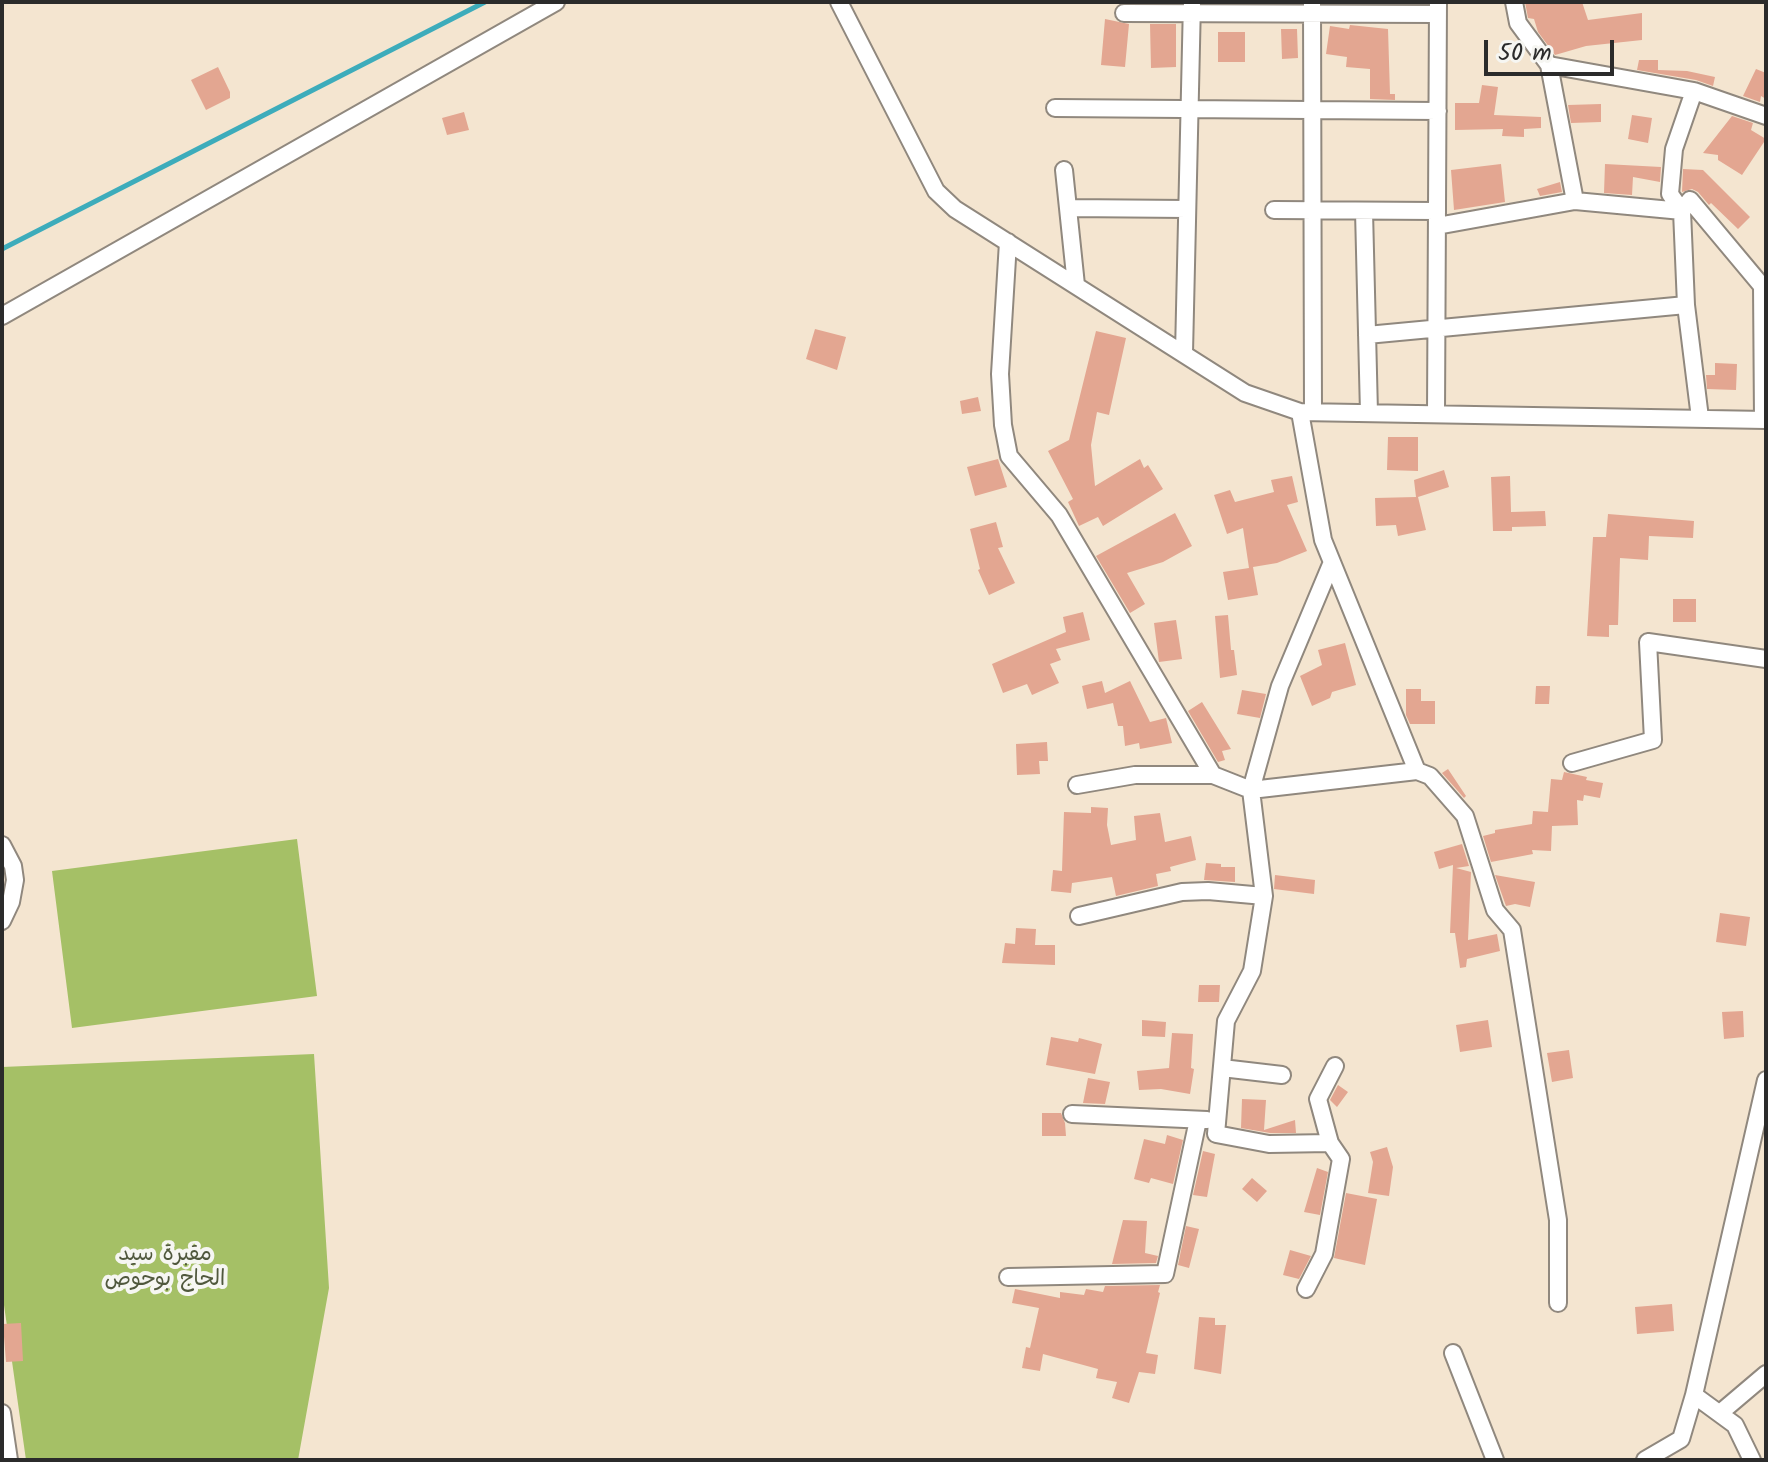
<!DOCTYPE html>
<html>
<head>
<meta charset="utf-8">
<style>
	body { margin:0 }
	#map { position:relative; width:1768px; height:1462px; overflow:hidden; background:#f4e5d0; font-family:Kalam,sans-serif }
	canvas { display:block }
	.frame { position:absolute; inset:0; border:4px solid #2b2b2b; pointer-events:none }
	.scale { position:absolute; left:1484px; top:40px; width:130px; height:36px; box-sizing:border-box; border:4px solid #2b2b2b; border-top:0; padding-left:10px; font-size:24px; line-height:28px; white-space:nowrap; color:#2b2b2b; -webkit-text-stroke:6px #f6f6f2; paint-order:stroke }
</style>
</head>
<body>
<div id="map">
<canvas width="1768" height="1462"></canvas>
<div class="frame"></div>
<div class="scale">50 m</div>
</div>
<script>
const g = document.querySelector('canvas').getContext('2d');
g.lineJoin = 'round';
function fill(path, color) { g.fillStyle = color; g.fill(path, 'evenodd'); }
const poly = rows => new Path2D(rows.map(r => 'M' + r).join(''));
function trace(path, color, width, dash) { g.strokeStyle = color; g.lineWidth = width; g.lineCap = dash ? 'butt' : 'round'; g.setLineDash(dash || []); g.stroke(path); }
function drawText(font, color, halo, rows, align = 'center') {
  g.font = font + ' Kalam,"Playpen Sans Arabic",sans-serif'; g.lineWidth = 8; g.setLineDash([]); g.textBaseline = 'middle'; g.strokeStyle = halo; g.fillStyle = color; for (const [text, x, y, turn = 0] of rows) {
    g.save(); g.translate(x, y); g.rotate((+turn || 0) * Math.PI / 180); g.textAlign = isNaN(turn) ? turn : align; if (halo) g.strokeText(text, 0, 0); g.fillText(text, 0, 0); g.restore();
  }
}
fill(poly([
	[297,839,317,996,72,1028,52,871],
	[314,1054,329,1288,298,1460,26,1460,2,1291,2,1067]
]), '#a5c066');
trace(poly([
	[2,249,485,2]
]), '#3dacbb', 5);
fill(poly([
	[1525,2,1582,2,1588,20,1642,13,1642,40,1586,46,1555,55,1538,32,1534,19,1528,18],
	[1105,19,1129,24,1125,67,1101,65],
	[1150,24,1176,24,1176,67,1151,68],
	[1350,25,1388,29,1390,94,1395,94,1395,100,1370,99,1370,69,1346,67,1347,57,1326,54,1330,26,1349,29],
	[1281,29,1297,29,1298,58,1282,59],
	[1218,32,1245,32,1245,62,1218,62],
	[1639,60,1658,60,1658,70,1687,71,1715,77,1713,86,1696,80,1637,70],
	[218,67,230,92,230,98,206,110,191,80],
	[1756,69,1766,73,1766,99,1761,96,1760,102,1743,96],
	[1482,85,1498,87,1494,115,1541,117,1541,128,1524,129,1524,137,1502,136,1503,129,1455,130,1455,103,1479,103],
	[1601,104,1601,122,1571,123,1568,105],
	[464,112,469,130,447,135,442,118],
	[1632,115,1652,118,1648,143,1628,139],
	[1732,116,1753,123,1751,130,1766,139,1742,175,1718,160,1718,155,1703,153],
	[1501,164,1505,202,1454,210,1451,170],
	[1605,164,1661,167,1660,182,1633,177,1632,195,1604,193],
	[1683,169,1703,170,1750,217,1738,229,1711,203,1709,205,1698,192,1692,189,1682,192],
	[1560,182,1562,192,1540,196,1537,189],
	[815,329,846,337,837,370,806,359],
	[1096,331,1126,338,1109,415,1097,412,1091,445,1095,486,1140,459,1144,468,1148,465,1163,489,1103,526,1098,517,1079,526,1068,502,1073,499,1048,451,1069,440],
	[1715,363,1737,364,1736,390,1707,389,1706,375,1715,375],
	[978,397,981,411,962,414,960,401],
	[1388,437,1418,437,1418,471,1387,470],
	[998,459,1007,487,975,496,967,467],
	[1444,470,1449,487,1418,497,1426,530,1398,536,1396,525,1376,526,1375,498,1416,497,1414,480],
	[1292,476,1298,502,1287,505,1307,551,1277,563,1253,567,1258,595,1228,600,1223,572,1249,568,1243,528,1227,534,1214,495,1230,490,1235,502,1274,492,1271,480],
	[1510,476,1511,512,1545,511,1546,526,1512,527,1512,531,1493,531,1491,477],
	[1175,513,1192,546,1163,562,1127,573,1145,604,1130,613,1096,556],
	[1608,514,1694,521,1693,538,1649,536,1648,560,1620,558,1618,625,1609,625,1609,637,1587,636,1593,537,1606,537],
	[996,522,1003,547,998,548,1015,583,989,595,978,570,980,569,970,529],
	[1673,599,1696,599,1696,622,1673,622],
	[1083,612,1090,640,1056,649,1061,660,1050,664,1059,683,1032,695,1027,684,1003,693,992,664,1066,632,1063,617],
	[1228,615,1231,650,1234,650,1237,675,1220,678,1215,616],
	[1176,620,1182,659,1159,662,1154,623],
	[1345,643,1356,685,1332,692,1330,698,1312,706,1300,676,1322,665,1318,650],
	[1102,681,1105,693,1130,681,1150,722,1166,718,1172,743,1140,749,1139,743,1125,746,1123,726,1118,726,1113,703,1087,709,1082,686],
	[1536,686,1550,686,1549,704,1535,704],
	[1406,689,1421,689,1421,701,1435,701,1435,724,1410,724,1406,715],
	[1242,690,1266,694,1260,718,1237,714],
	[1202,702,1231,749,1222,751,1225,760,1218,762,1188,711],
	[1047,742,1048,761,1039,761,1040,774,1017,775,1016,744],
	[1448,769,1466,796,1464,798,1442,773],
	[1564,772,1587,777,1586,780,1603,783,1600,798,1584,795,1583,801,1577,800,1578,825,1552,826,1551,851,1532,850,1533,854,1491,862,1483,836,1495,833,1495,830,1532,824,1533,811,1548,812,1551,779,1562,780],
	[1091,807,1108,808,1107,825,1111,845,1136,840,1134,816,1160,813,1165,842,1191,836,1196,860,1170,867,1171,871,1156,874,1158,886,1116,896,1112,877,1072,883,1071,893,1051,891,1053,870,1062,871,1064,812,1091,813],
	[1462,844,1469,866,1456,868,1471,872,1468,940,1497,934,1500,951,1467,959,1466,967,1460,968,1455,933,1450,933,1453,865,1439,869,1434,852],
	[1206,863,1221,864,1221,867,1235,867,1235,882,1204,880],
	[1275,875,1315,880,1314,894,1274,889],
	[1495,875,1535,882,1530,907,1515,904,1506,906],
	[1720,913,1750,917,1746,946,1716,942],
	[1016,928,1036,929,1035,945,1055,945,1055,965,1002,963,1005,943,1015,944],
	[1199,985,1220,985,1219,1002,1198,1002],
	[1743,1011,1744,1037,1724,1039,1722,1012],
	[1142,1020,1166,1022,1165,1037,1142,1036],
	[1488,1020,1492,1047,1460,1052,1456,1025],
	[1172,1033,1193,1034,1191,1068,1194,1069,1190,1094,1161,1089,1139,1090,1137,1071,1169,1068],
	[1051,1037,1078,1042,1079,1038,1102,1044,1095,1074,1046,1065],
	[1569,1050,1573,1078,1552,1082,1547,1053],
	[1088,1078,1110,1082,1105,1104,1083,1103],
	[1338,1085,1348,1092,1337,1107,1330,1100],
	[1242,1099,1266,1100,1264,1130,1295,1120,1296,1133,1270,1133,1241,1128],
	[1042,1113,1061,1113,1065,1123,1066,1136,1042,1136],
	[1167,1135,1183,1140,1173,1184,1151,1178,1149,1183,1134,1179,1144,1139,1165,1144],
	[1387,1147,1393,1167,1389,1196,1368,1193,1373,1162,1370,1152],
	[1203,1151,1215,1154,1207,1197,1193,1195],
	[1317,1168,1328,1172,1320,1215,1304,1212],
	[1252,1178,1267,1191,1257,1202,1242,1189],
	[1346,1193,1377,1199,1365,1265,1334,1258],
	[1123,1220,1147,1221,1145,1253,1158,1256,1156,1263,1112,1264],
	[1186,1226,1199,1229,1189,1268,1178,1265],
	[1290,1250,1311,1256,1299,1279,1283,1275],
	[1160,1285,1158,1292,1160,1293,1146,1353,1158,1355,1155,1374,1139,1372,1129,1403,1112,1398,1117,1382,1096,1378,1098,1369,1043,1354,1040,1371,1022,1368,1026,1347,1030,1348,1039,1308,1012,1303,1015,1289,1060,1298,1060,1292,1084,1295,1086,1289,1103,1292,1105,1286],
	[1672,1304,1674,1331,1637,1334,1635,1307],
	[1199,1317,1215,1318,1215,1325,1226,1325,1221,1374,1194,1369],
	[21,1323,23,1361,6,1362,3,1324]
]), '#e3a691');
const street = poly([
	[839,2,936,191,955,209,1245,393,1300,412,1766,420],
	[1312,2,1313,412],
	[1514,2,1518,23,1549,65,1575,201],
	[1124,13,1438,14],
	[1549,65,1694,91,1766,116],
	[1694,91,1674,149,1670,194,1682,211,1686,305,1700,418],
	[1055,108,1438,111],
	[1064,170,1076,285],
	[1068,208,1187,209],
	[1274,210,1437,211],
	[1364,211,1369,413],
	[1682,211,1690,200,1762,286,1763,420],
	[1437,226,1575,201,1682,211],
	[1008,242,1000,374,1003,425,1009,456,1059,515,1213,775,1251,790,1417,771,1430,776,1465,816,1495,910,1512,930,1558,1220,1558,1303],
	[2,316,556,2],
	[1367,335,1686,305],
	[1184,353,1192,2],
	[1300,412,1323,540,1417,771],
	[1436,414,1438,2],
	[1572,763,1653,740,1648,642,1766,659],
	[1077,785,1135,775,1213,775],
	[2,845,13,866,15,880,11,902,2,921],
	[1079,916,1182,892,1208,891,1264,896],
	[1222,1068,1282,1075],
	[1072,1114,1207,1120],
	[1330,1143,1269,1144,1216,1134,1226,1021,1252,971,1264,896,1251,790,1280,686,1332,562],
	[1008,1277,1165,1274,1198,1120],
	[1306,1289,1324,1254,1341,1159,1330,1143,1318,1099,1335,1066],
	[1453,1353,1495,1460],
	[1694,1395,1766,1080],
	[2,1413,9,1460],
	[1720,1413,1766,1374],
	[1645,1460,1681,1439,1694,1395,1735,1425,1752,1460]
]);
trace(street, '#90887e', 20);
trace(street, '#fff', 16);
drawText('22px', '#50583d', '#f6f6f2', [
	["مقبرة سيد",165,1256],
	["الحاج بوحوص",165,1281]
]);
</script>
</body>
</html>
